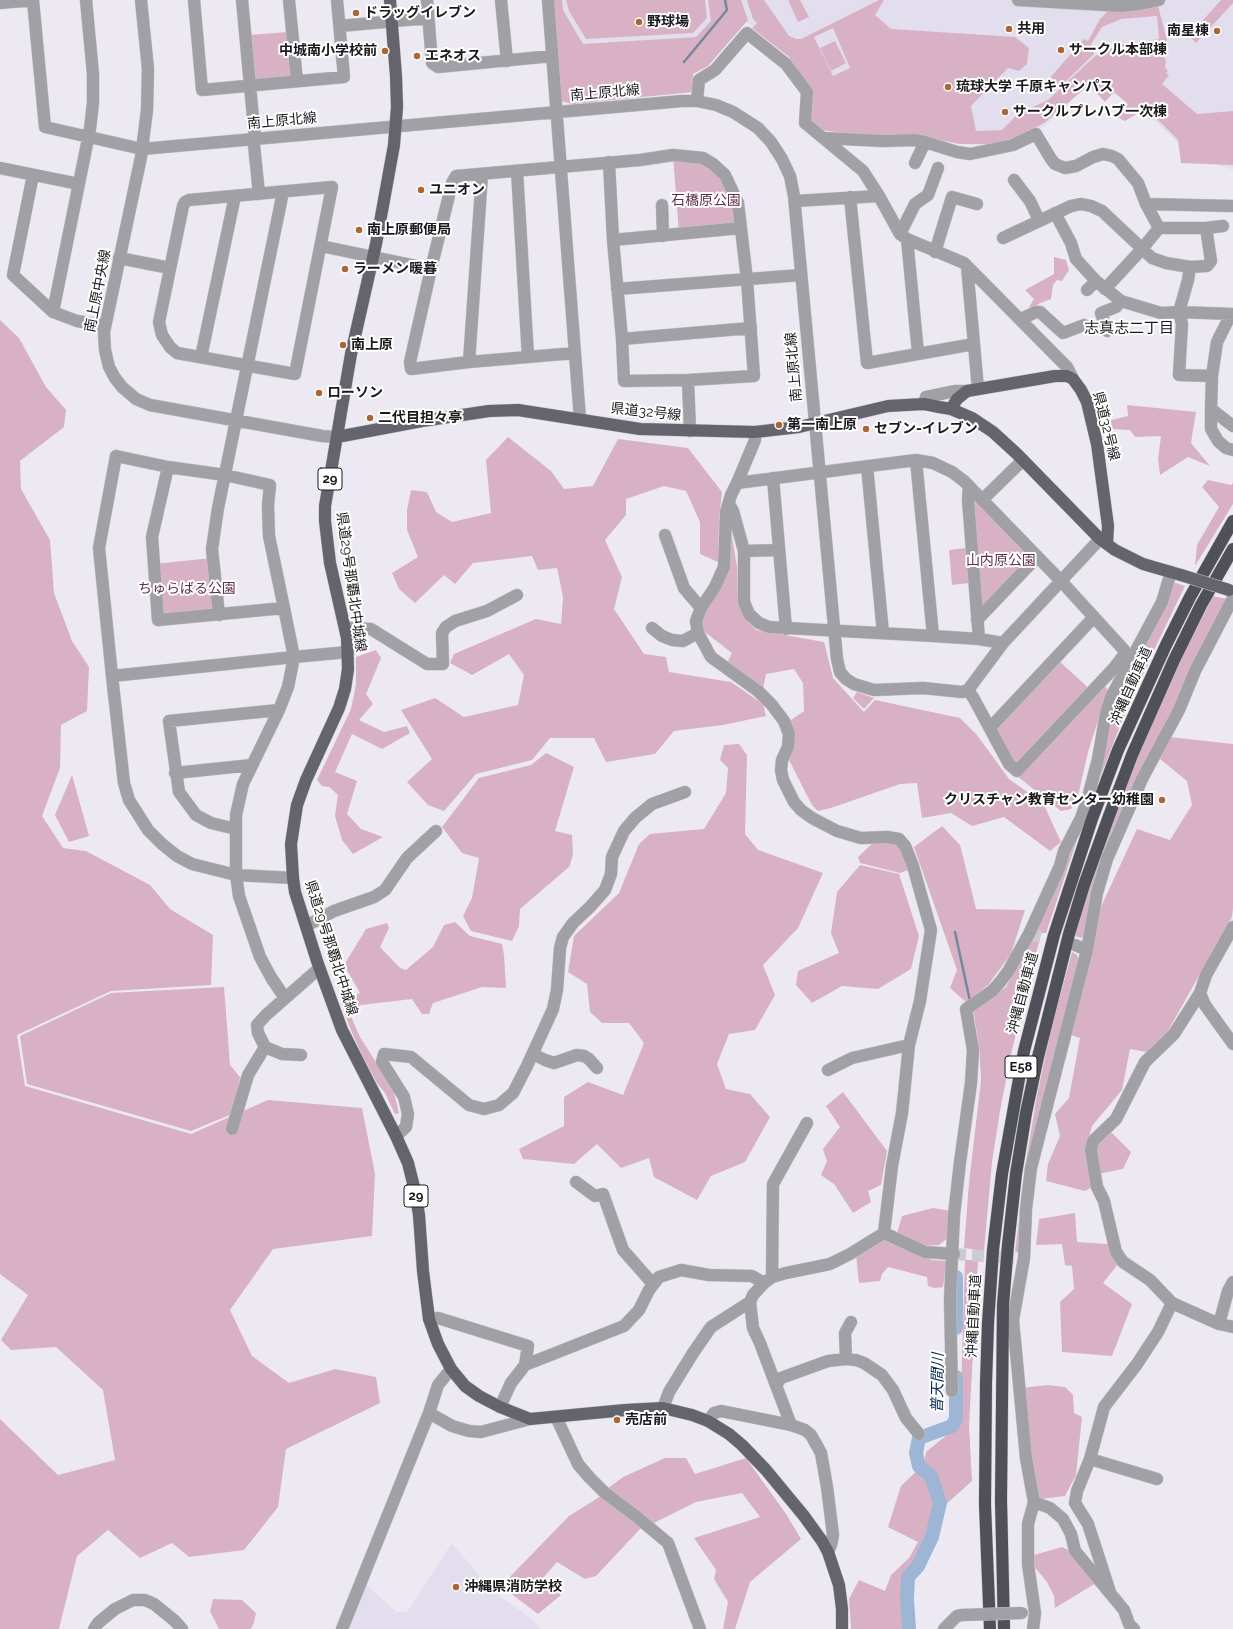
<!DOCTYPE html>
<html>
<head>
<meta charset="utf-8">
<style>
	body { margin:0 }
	canvas { display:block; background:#ece9f2 }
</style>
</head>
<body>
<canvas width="1233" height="1629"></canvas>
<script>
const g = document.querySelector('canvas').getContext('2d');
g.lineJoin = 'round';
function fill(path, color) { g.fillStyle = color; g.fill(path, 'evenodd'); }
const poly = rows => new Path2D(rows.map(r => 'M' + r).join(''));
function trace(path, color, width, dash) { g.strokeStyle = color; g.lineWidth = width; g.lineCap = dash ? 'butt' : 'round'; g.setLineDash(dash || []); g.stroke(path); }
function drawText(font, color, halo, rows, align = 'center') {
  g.font = font + ' Raleway,"Noto Sans JP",sans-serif'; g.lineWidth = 4; g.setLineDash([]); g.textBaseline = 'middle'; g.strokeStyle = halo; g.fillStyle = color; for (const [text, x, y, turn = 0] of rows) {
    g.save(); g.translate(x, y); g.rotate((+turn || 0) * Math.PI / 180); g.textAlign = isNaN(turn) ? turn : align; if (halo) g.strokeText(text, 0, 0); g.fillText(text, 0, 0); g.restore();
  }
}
fill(poly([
	[555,0,1233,0,1233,170,1191,155,1139,106,1090,83,1045,126,1021,139,990,146,952,143,912,132,816,94,790,56,745,21,572,101],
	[452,1543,491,1590,532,1619,540,1629,344,1629,366,1584,396,1612,407,1612]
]), '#e3deee');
fill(poly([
	[553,0,562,0,563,10,583,44,696,37,711,21,708,0,741,0,748,20,708,66,693,74,693,92,573,104,560,101],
	[566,0,705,0,707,18,693,33,586,39,569,11],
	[747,0,764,0,789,36,796,39,801,39,879,0,884,0,875,15,891,29,1015,37,1029,48,1027,64,1019,71,1008,68,971,106,976,131,1002,130,1025,107,1029,109,1048,100,1095,56,1121,44,1133,45,1147,51,1149,47,1153,52,1163,54,1163,56,1166,60,1165,68,1168,71,1166,73,1169,75,1162,84,1197,114,1233,111,1233,165,1181,163,1178,140,1146,108,1125,121,1117,117,1128,104,1114,92,1105,102,1089,85,1044,123,1017,137,990,144,960,144,914,135,858,135,821,130,810,122,813,92,789,57,752,28,757,23,753,19],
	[833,28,850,68,833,76,814,37],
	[788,0,800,0,809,17,798,22],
	[1221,0,1233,0,1233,3,1196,43,1189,36],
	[1158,6,1167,40,1163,46,1157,47,1154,45,1153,40,1159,39,1157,16,1121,19,1102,27,1091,44,1094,54,1058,89,1048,80,1084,39,1088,41,1100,19,1108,11],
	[289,32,293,76,255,81,248,35],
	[835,41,846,63,831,71,820,48],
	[673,155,693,158,725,175,741,228,679,234],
	[1054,257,1066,260,1069,270,1062,281,1057,280,1053,285,1051,299,1040,303,1032,309,1029,307,1034,299,1025,290,1054,274],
	[0,320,19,338,46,387,66,410,64,427,20,461,21,489,50,540,54,593,72,641,89,667,87,711,61,725,60,768,42,816,63,848,86,851,150,885,170,909,213,935,211,985,111,991,17,1035,25,1086,191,1134,268,1100,362,1108,375,1174,372,1236,273,1249,230,1310,252,1356,289,1383,335,1369,376,1377,380,1403,286,1449,278,1507,244,1550,189,1557,172,1543,140,1558,108,1530,77,1556,59,1629,0,1629,0,1419,58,1475,115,1460,103,1390,56,1347,11,1350,1,1340,28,1295,0,1274],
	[1127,405,1196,412,1191,443,1210,466,1188,457,1160,475,1158,459,1161,436,1135,437,1130,430,1112,429,1111,420,1128,416],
	[508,437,551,471,564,489,593,486,618,439,688,448,722,492,719,519,718,562,700,554,700,522,686,491,664,486,626,499,626,515,605,540,622,577,614,609,644,654,666,657,669,672,731,682,763,704,766,716,723,725,674,731,655,754,606,762,594,738,550,738,532,760,476,774,444,811,428,805,407,782,432,759,401,710,435,698,464,717,518,705,524,675,509,654,472,675,450,663,454,654,536,619,561,624,563,597,557,568,538,570,532,556,473,563,455,584,444,575,415,603,399,589,392,573,418,557,407,530,407,510,411,490,427,492,436,512,452,522,491,513,486,460],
	[1208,480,1231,485,1233,483,1233,504,1195,566,1197,545,1219,507,1202,487],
	[976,499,1036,560,977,620,972,501],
	[731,530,737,567,738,595,743,616,756,630,824,642,833,678,864,712,875,700,960,718,977,735,1009,779,1043,803,1061,842,1050,851,1004,817,972,826,951,813,922,818,917,783,900,784,831,808,818,811,812,805,789,760,795,737,788,722,804,711,803,683,794,669,766,674,763,689,727,663,732,653,702,630,702,617],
	[966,548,969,583,952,585,949,550],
	[212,558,219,615,158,620,154,564],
	[1173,582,1185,586,1155,648,1121,723,1082,825,1046,933,1040,933,1037,926,1071,847,1116,698],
	[1213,596,1227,599,1174,708,1141,768,1085,935,1081,938,1075,936,1091,882,1133,767,1181,659],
	[376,650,381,658,366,694,373,704,359,720,384,732,407,726,410,733,382,749,352,734,335,772,357,781,347,814,361,829,383,837,353,854,342,840,335,816,338,795,329,787,322,786,317,780,351,709,356,684,356,657],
	[1058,660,1093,692,1103,684,1108,690,1088,752,1078,796,1071,809,1061,811,1017,776,995,732],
	[857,692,874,698,864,709,853,698],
	[1170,737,1233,744,1233,908,1232,917,1164,1038,1146,1052,1130,1049,1122,1090,1092,1126,1088,1141,1096,1185,1085,1191,1046,1181,1048,1164,1060,1136,1055,1114,1069,1098,1080,1038,1071,1035,1100,909,1137,829,1170,840,1192,805,1187,781,1160,759],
	[739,744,747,755,745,834,758,850,823,873,798,928,763,965,775,995,755,1030,729,1034,717,1064,726,1089,750,1094,770,1117,745,1162,711,1176,697,1200,654,1177,649,1158,621,1168,597,1144,574,1164,523,1159,519,1149,564,1126,564,1097,588,1082,623,1095,644,1043,629,1023,602,1023,590,1012,587,984,568,972,574,936,619,893,639,844,650,834,704,829,726,793,728,768,720,760,724,745],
	[546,753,574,767,555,831,572,835,573,855,569,867,520,909,519,926,512,941,471,931,463,916,472,898,479,858,462,853,442,827,479,778,531,765],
	[72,775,89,836,69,842,55,815],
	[942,826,960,845,976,909,1025,910,1011,954,988,985,966,1002,950,988,957,970,914,847],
	[876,840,897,842,902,848,908,870,900,873,860,863,858,857],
	[860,865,899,874,919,936,911,969,878,989,842,986,812,1003,796,985,798,971,839,953,831,933,837,892],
	[455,922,470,936,502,944,504,955,506,988,482,987,433,1003,429,1014,422,1014,412,999,361,1005,349,1012,360,1037,393,1089,399,1113,395,1114,385,1093,377,1083,362,1055,350,1028,341,1003,360,993,344,965,366,929,387,923,389,928,380,947,400,968,406,970,433,947,444,925],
	[1032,941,1039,942,1011,1054,1000,1111,992,1162,984,1251,964,1248,969,1183,981,1080,979,1046,973,1009,1006,987,1027,946],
	[1072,952,1077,955,1079,961,1054,1063,1021,1253,1015,1252,1026,1161,1037,1095,1051,1030],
	[224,987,230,1065,240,1077,232,1114,191,1131,27,1084,20,1036,111,993],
	[843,1092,887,1151,881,1185,868,1191,871,1202,853,1213,834,1184,821,1175,827,1161,823,1149,840,1127,826,1106],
	[1111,1132,1131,1152,1123,1169,1098,1174,1095,1152,1099,1142],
	[933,1208,951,1211,949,1237,939,1245,922,1246,897,1233,902,1216],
	[1075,1213,1077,1242,1108,1244,1119,1263,1103,1283,1132,1304,1112,1356,1062,1352,1060,1302,1074,1289,1072,1266,1065,1265,1062,1244,1036,1245,1039,1219],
	[886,1237,932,1260,947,1261,943,1287,934,1288,928,1286,927,1277,888,1267,882,1274,880,1281,859,1283,856,1255,866,1251],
	[965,1260,978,1260,969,1426,972,1481,944,1506,921,1563,906,1576,904,1596,908,1622,908,1629,851,1629,849,1599,859,1580,885,1591,891,1575,909,1558,918,1542,888,1527,901,1486,924,1464,926,1452,960,1424],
	[1048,1385,1065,1387,1073,1395,1074,1413,1082,1417,1076,1475,1065,1496,1041,1499,1036,1491,1021,1388],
	[665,1458,686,1458,695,1474,746,1458,786,1514,801,1539,750,1582,735,1629,723,1629,728,1602,714,1579,716,1570,694,1538,760,1517,742,1493,696,1502,652,1524,607,1489,623,1477],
	[601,1496,641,1528,596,1576,585,1579,557,1562,543,1578,561,1595,538,1614,501,1586,569,1516],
	[1062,1547,1072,1552,1096,1583,1055,1608,1054,1596,1047,1582,1033,1565,1034,1555],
	[213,1599,242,1600,256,1613,254,1622,251,1629,219,1629,210,1611]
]), '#d8b2c4');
trace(poly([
	[684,62,727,10,725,0],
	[955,932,970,1001]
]), '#76879e', 2.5);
trace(poly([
	[956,1328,956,1277],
	[909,1629,907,1599,908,1577,918,1566,932,1537,940,1503,931,1476,919,1466,916,1453,919,1438,952,1426,956,1419,956,1377]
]), '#9eb6d6', 14);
trace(poly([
	[1029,934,1075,945],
	[954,1254,1014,1258]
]), '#cccad2', 12, [12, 6]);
const minor = poly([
	[141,0,148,69,147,110,141,157,104,332,105,350,109,367,115,378,122,387,136,399,150,405,322,436,337,437],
	[194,0,202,90,344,77,337,0],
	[242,0,255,139,254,145,259,194],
	[289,0,297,81],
	[427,0,432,63,438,67,552,56],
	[501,0,507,61],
	[548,0,580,419],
	[1018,0,1121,6,1140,4,1159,0],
	[0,3,33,0,45,127,142,149,682,101,697,101,716,105,733,112,758,128,771,142,782,159,790,176,794,196,837,659,840,672,846,679,854,684,874,690,923,688,962,692,968,690,1003,643,1100,539],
	[340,26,428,18],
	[697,101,699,80,715,70,747,33,786,64,807,92,805,123,863,171,879,196,900,234,907,239,964,263,1061,361,1067,367,1073,379],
	[823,138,883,141,916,140,925,142,957,152,970,154,1013,145,1036,134,1051,159,1055,164,1065,168,1076,166,1093,157,1103,154,1112,156,1118,159,1138,183,1146,204,1233,206],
	[609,162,613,240,622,339,624,381,688,380],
	[915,163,925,142],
	[0,168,79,184],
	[517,171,528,357],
	[33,175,13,275,53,312,77,321,105,326],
	[1014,180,1030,201,1039,220],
	[332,187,295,374,177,353,170,347,162,335,159,322,183,206,185,202,189,200,332,187],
	[850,197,867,363,974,344],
	[795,201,879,196],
	[1146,204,1159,228],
	[662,205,663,236],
	[1055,213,1071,243,1076,259,1096,281,1121,301,1161,313,1179,312,1233,314],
	[900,234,915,204,928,195,938,168],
	[1003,238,1071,206,1081,204,1091,206,1102,211,1152,258,1166,263,1190,267,1188,280,1179,312,1182,324,1179,375,1212,376],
	[907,239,918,353],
	[613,240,741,228],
	[321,246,431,269],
	[935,252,952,197,977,204],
	[119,258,170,268],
	[967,266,978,389],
	[1190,267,1207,266,1211,261,1206,228],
	[617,289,801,275],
	[1105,289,1142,249,1159,228,1206,228,1223,226],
	[1087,290,1096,281],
	[53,312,90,129,93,103,93,74,86,0],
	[1231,314,1217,342,1212,376,1211,409,1233,426],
	[1021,319,1036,312,1040,312,1063,333,1084,325],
	[1107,331,1101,313,1116,307,1121,301],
	[622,339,751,328],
	[575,353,469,362,411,369,410,362,431,269,452,183,456,176,640,160,673,155,703,158,713,164,725,175,738,203,747,280,754,376,688,380,690,431],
	[201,357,235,196],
	[469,362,482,174],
	[924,404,926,397,955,391,967,391],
	[1211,409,1211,429,1218,441,1226,448,1233,450],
	[916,460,933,636],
	[867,466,883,633],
	[168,467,152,537,158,620,284,608,294,657,112,676,124,783,129,800,148,830,162,844,177,856,192,864,236,875,293,878],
	[773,478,786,629],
	[737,483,755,440,755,432],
	[969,486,968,500,979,639],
	[982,500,1023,460],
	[729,504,733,511,744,551,744,602,749,614,759,623,769,627,933,636,979,639,1003,643],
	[665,535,684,588,701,608],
	[744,551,779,550],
	[219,615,212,549,218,508,283,192],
	[977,620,1037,557],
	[652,628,662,636,672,640,683,641,698,633],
	[346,629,352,628,371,629,427,664,443,664,442,633,446,627,455,621,487,611,517,595],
	[112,676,99,548,116,456,168,467,225,475,270,485,268,505,269,536,284,608],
	[279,710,288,687,294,657,348,652],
	[990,728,1094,617],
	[175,773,252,765],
	[236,829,211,823,196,815,179,792,169,721,279,710,243,784,236,815,236,875,239,896,260,957,272,979,285,998],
	[306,926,334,911,374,897,385,890,407,858,436,831],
	[1233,927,1206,975,1200,993,1174,1034,1145,1062,1116,1119,1093,1141,1091,1150,1097,1187,1104,1201,1116,1252,1123,1262,1150,1280,1172,1303,1219,1324,1233,1327],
	[1075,945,1087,950],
	[1200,993,1205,1005,1233,1044],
	[265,1047,282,1054,301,1055],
	[533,1054,545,1060,554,1063,577,1055,584,1056,589,1059,597,1068],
	[828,1070,852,1058,909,1045],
	[232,1129,248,1075,265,1047,258,1033,257,1025,266,1015,315,972,320,970],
	[396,1136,406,1127,408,1114,404,1097,382,1062,384,1054,411,1057,469,1105,484,1109,499,1105,513,1093,527,1066,553,1009,557,990,560,948,563,937,573,923,590,907,605,890,611,874,612,857,624,831,635,818,652,804,685,792],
	[576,1182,595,1196,603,1194,623,1250,653,1284],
	[884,1233,892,1166,902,1113,909,1045,920,1001,931,930,913,866,905,846,899,839,887,837,861,838,837,831,812,818,801,810,794,802,783,780,781,770,782,760,788,747,789,734,784,721,772,705,758,691,711,657,698,633,696,621,701,608,715,587,724,567,726,512,731,495,737,483,916,460,933,463,952,472,964,481,1061,581,1124,650,1124,655,1114,668,1017,771,1009,764,974,699,968,690],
	[884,1233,925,1252,954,1254],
	[772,1277,773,1184,807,1123],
	[750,1302,753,1328,760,1343,791,1425],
	[429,1319,438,1318,528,1346,525,1365,511,1383,500,1407],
	[1219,1324,1228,1291,1233,1282],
	[846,1359,845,1333,851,1322],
	[525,1365,624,1326,639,1310,649,1290,659,1277,681,1270,709,1275,752,1276,764,1283],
	[776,1385,781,1378,828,1361,846,1359,856,1360,864,1363,882,1375,893,1390,906,1418,919,1434],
	[952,1391,950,1299,954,1215,960,1162,971,1083,973,1050,966,1009,992,991,1001,981,1009,970,1029,934,1060,866,1064,851,1081,818,1087,801,1098,759,1106,713,1111,697,1162,602,1171,572],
	[663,1408,669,1392,693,1353,711,1327,750,1302,753,1295,764,1283,772,1277,786,1273,830,1264,850,1254,884,1233],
	[429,1413,452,1426,469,1431,481,1432,530,1419],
	[556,1417,578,1464,589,1477,605,1493,637,1517,668,1543,700,1629],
	[708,1421,714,1413,721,1411,791,1425,805,1430,811,1435,821,1453,827,1487,833,1535,831,1545,828,1552],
	[1090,1459,1157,1479],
	[1034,1502,1050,1508,1063,1519,1071,1534,1075,1551,1124,1610,1129,1624,1134,1629],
	[1110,1592,1088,1524,1075,1503,1077,1491,1090,1459,1104,1407,1137,1364,1158,1332,1172,1303],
	[94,1629,98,1623,115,1609,133,1600,145,1600,154,1604,175,1621,182,1629],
	[342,1629,429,1413,438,1385,451,1369],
	[944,1629,957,1616,962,1615],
	[1033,1629,1035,1613,1028,1564,1028,1524,1034,1502,1026,1458,1013,1320,1024,1258,1026,1209,1031,1168,1087,950,1097,893,1107,859,1142,779,1179,710,1195,671,1233,598]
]);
const major = poly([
	[390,0,396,76,397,107,394,145,376,244,351,354,325,506,325,521,330,563,347,638,348,669,345,689,339,708,306,780,297,805,291,844,293,878,295,892,318,964,342,1030,396,1136,408,1163,415,1191,419,1215,423,1271,429,1319,438,1344,451,1369,465,1386,479,1396,500,1407,530,1419,625,1410,663,1408,692,1415,708,1421,729,1434,742,1445,766,1470,804,1516,822,1541,828,1552,839,1585,842,1609,842,1629],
	[951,409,957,399,967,391,1055,376,1067,376,1073,379,1081,390,1087,402,1097,444,1108,526,1107,544],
	[337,437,422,421,489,411,518,410,640,429,755,432,799,427,888,406,924,404,939,407,951,409,972,418,993,432,1017,454,1100,539,1115,550,1143,564,1181,575]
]);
const highway = poly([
	[990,1629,985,1505,986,1383,988,1323,993,1250,1002,1174,1024,1051,1054,935,1092,819,1118,750,1166,645,1190,597,1233,521],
	[1004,1629,1001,1500,1003,1305,1008,1245,1016,1174,1026,1113,1038,1057,1069,934,1084,885,1109,816,1132,755,1174,660,1201,605,1233,549]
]);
trace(minor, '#c6c4cb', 13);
trace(major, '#c6c4cb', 13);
trace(highway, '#c6c4cb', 13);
trace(minor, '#a1a1a5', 12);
trace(major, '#64656c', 12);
trace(highway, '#4f5058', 12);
const minorBridge = poly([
	[962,1615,1022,1613]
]);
const majorBridge = poly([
	[1181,575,1229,590]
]);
trace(minorBridge, '#c6c4cb', 13, []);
trace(majorBridge, '#c6c4cb', 13, []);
trace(minorBridge, '#a1a1a5', 12);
trace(majorBridge, '#64656c', 12);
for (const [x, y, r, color] of [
	[356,13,4,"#a96733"],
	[639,22,4,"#a96733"],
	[1009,29,4,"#a96733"],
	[1217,31,4,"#a96733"],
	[1061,50,4,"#a96733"],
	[385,51,4,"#a96733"],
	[417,56,4,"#a96733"],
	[948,87,4,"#a96733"],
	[1005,112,4,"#a96733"],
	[421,190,4,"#a96733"],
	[359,230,4,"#a96733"],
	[345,269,4,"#a96733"],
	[343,345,4,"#a96733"],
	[319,393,4,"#a96733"],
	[370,418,4,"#a96733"],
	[779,425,4,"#a96733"],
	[866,429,4,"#a96733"],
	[1162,800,4,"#a96733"],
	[617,1420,4,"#a96733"],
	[456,1587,4,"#a96733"]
]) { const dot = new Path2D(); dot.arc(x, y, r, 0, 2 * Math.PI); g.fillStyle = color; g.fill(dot); trace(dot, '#fff', 1.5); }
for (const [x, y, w] of [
	[330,479,24],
	[1021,1067,32],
	[416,1196,24]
]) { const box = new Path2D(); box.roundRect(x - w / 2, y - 11, w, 22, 3); g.fillStyle = '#fff'; g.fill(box); trace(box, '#1a191c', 1); }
drawText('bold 13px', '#1a191c', null, [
	["29",330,479],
	["E58",1021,1067],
	["29",416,1196]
]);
drawText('bold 14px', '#1a191c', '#fff', [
	["ドラッグイレブン",364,13],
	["野球場",647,22],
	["共用",1017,29],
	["南星棟",1209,31,"right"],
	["サークル本部棟",1069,50],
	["中城南小学校前",377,51,"right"],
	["エネオス",425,56],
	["琉球大学 千原キャンパス",956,87],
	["サークルプレハブ一次棟",1013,112],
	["ユニオン",429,190],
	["南上原郵便局",367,230],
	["ラーメン暖暮",353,269],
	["南上原",351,345],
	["ローソン",327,393],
	["二代目担々亭",378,418],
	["第一南上原",787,425],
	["セブン-イレブン",874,429],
	["クリスチャン教育センター幼稚園",1154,800,"right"],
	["売店前",625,1420],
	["沖縄県消防学校",464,1587]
], 'left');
drawText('14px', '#1a191c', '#fff', [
	["南上原北線",605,93,-5],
	["南上原北線",282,121,-5],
	["南上原中央線",98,291,-79],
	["南上原北線",794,367,-95],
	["県道32号線",646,412,6],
	["県道32号線",1106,426,76],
	["県道29号那覇北中城線",351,582,82],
	["沖縄自動車道",1131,686,-66],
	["県道29号那覇北中城線",331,948,72],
	["沖縄自動車道",1023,993,-75],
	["沖縄自動車道",974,1316,-87]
]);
drawText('14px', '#622f4b', '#fff', [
	["石橋原公園",706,201],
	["山内原公園",1001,561],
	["ちゅらばる公園",187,589]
]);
drawText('15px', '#1a191c', '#fff', [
	["志真志二丁目",1129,328]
]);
drawText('italic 15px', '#072a52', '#fff', [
	["普天間川",938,1383,-89]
]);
</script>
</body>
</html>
